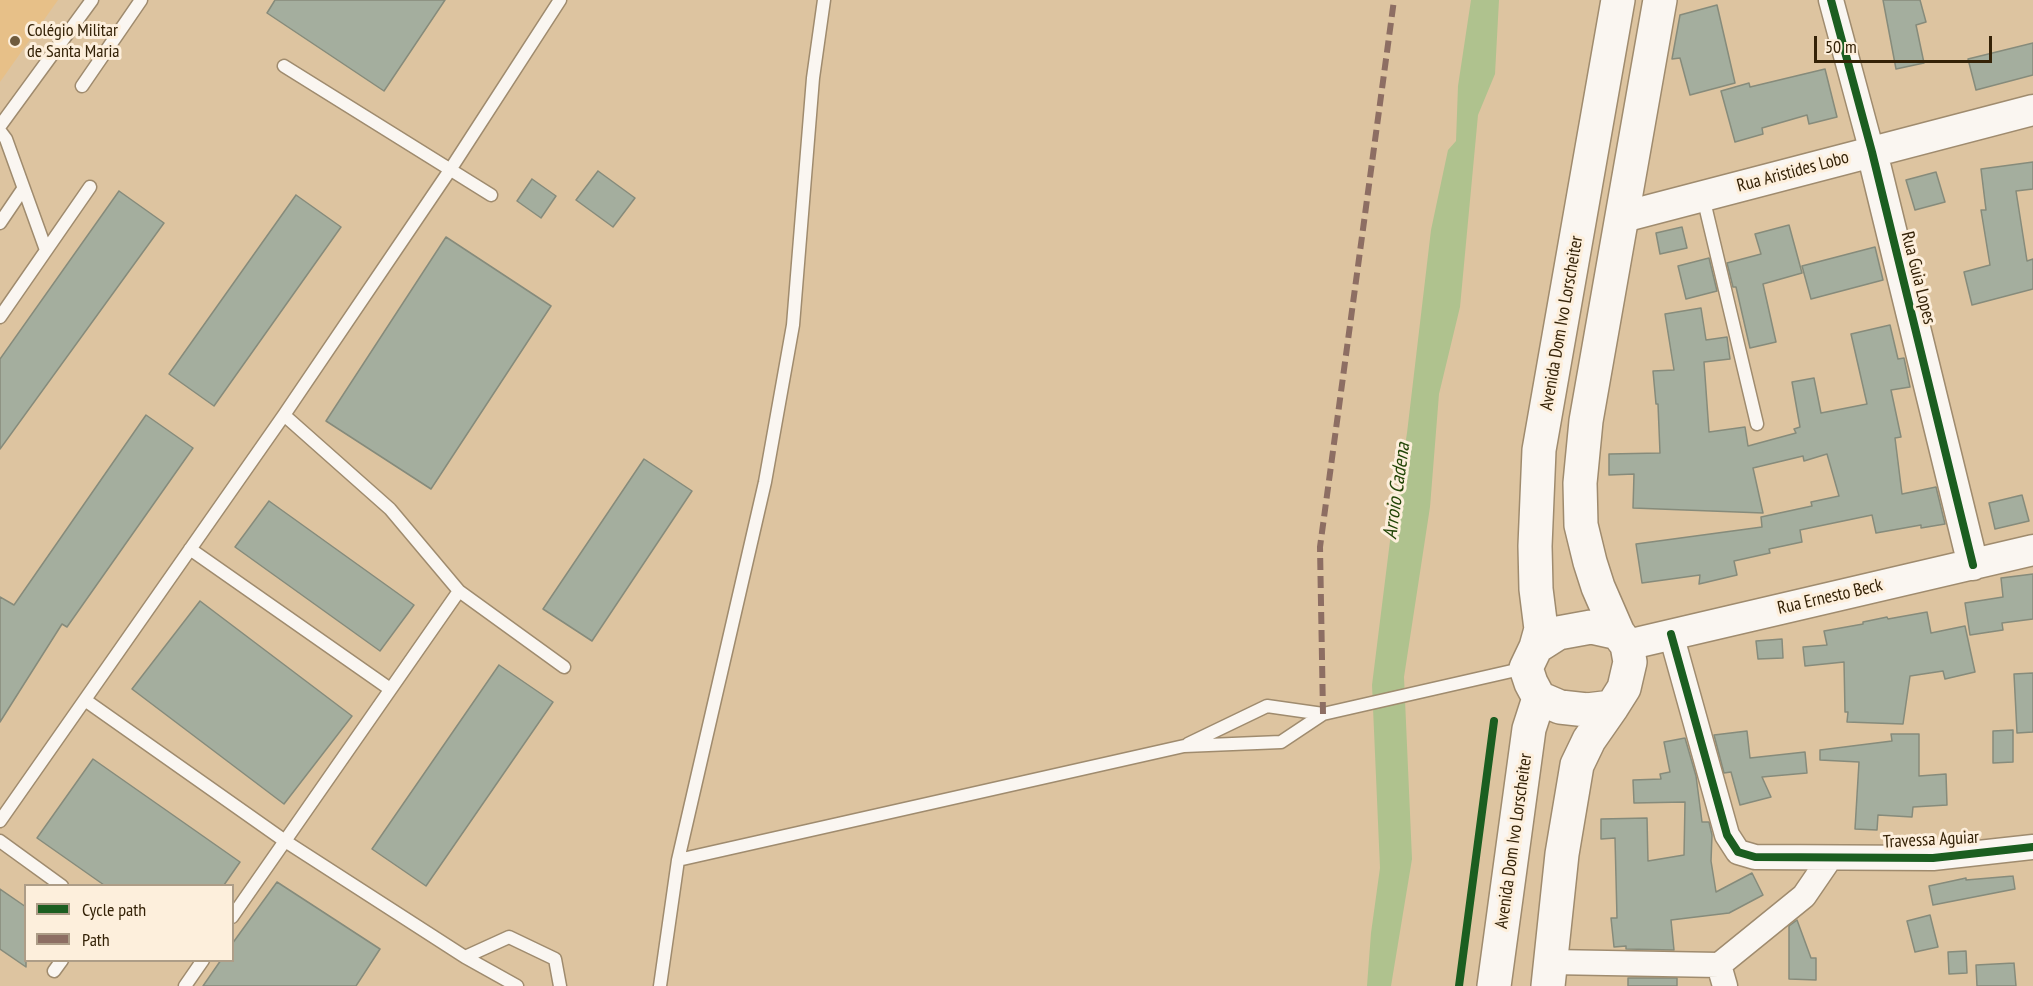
<!DOCTYPE html>
<html>
<head>
<meta charset="utf-8">
<style>
	body { margin:0 }
	#map { position:relative; width:2033px; height:986px; overflow:hidden; background:#ddc4a0; font-family:"PT Sans Narrow",sans-serif }
	canvas { display:block }
	.legend { position:absolute; left:24px; top:884px; width:210px; height:78px; box-sizing:border-box; background:#fdefdc; border:2px solid #ad9d87; margin:0; padding:8px 10px; list-style:none; font-size:18px; color:#342207 }
	.legend li { display:flex; align-items:center; gap:12px; height:30px }
	.legend b { width:30px; border:2px solid #ad9d87 }
	.scale { position:absolute; left:1814px; top:36px; width:178px; height:27px; box-sizing:border-box; border:3px solid #342207; border-top:0; padding-left:8px; font-size:18px; line-height:21px; white-space:nowrap; color:#342207; -webkit-text-stroke:4px #fdefdc; paint-order:stroke }
</style>
</head>
<body>
<div id="map">
<canvas width="2033" height="986"></canvas>
<ul class="legend">
<li><b style="height:8px;background:#1b5e20"></b>Cycle path</li>
<li><b style="height:8px;background:#8d6e63"></b>Path</li>
</ul>
<div class="scale">50 m</div>
</div>
<script>
const g = document.querySelector('canvas').getContext('2d');
g.lineJoin = 'round';
function fill(path, color) { g.fillStyle = color; g.fill(path, 'evenodd'); }
const poly = rows => new Path2D(rows.map(r => 'M' + r).join(''));
function trace(path, color, width, dash) { g.strokeStyle = color; g.lineWidth = width; g.lineCap = dash ? 'butt' : 'round'; g.setLineDash(dash || []); g.stroke(path); }
function drawText(font, color, halo, rows, align = 'center') {
  g.font = font + ' "PT Sans Narrow",sans-serif'; g.lineWidth = 6; g.setLineDash([]); g.textBaseline = 'middle'; g.strokeStyle = halo; g.fillStyle = color; for (const [text, x, y, turn = 0] of rows) {
    g.save(); g.translate(x, y); g.rotate((+turn || 0) * Math.PI / 180); g.textAlign = isNaN(turn) ? turn : align; if (halo) g.strokeText(text, 0, 0); g.fillText(text, 0, 0); g.restore();
  }
}
fill(poly([
	[0,0,58,0,0,82]
]), '#e7c088');
fill(poly([
	[1471,0,1499,0,1495,74,1478,115,1460,307,1439,394,1430,507,1404,677,1412,859,1391,986,1367,986,1371,933,1380,868,1372,685,1391,533,1407,433,1431,230,1448,150,1456,141,1458,86]
]), '#afc28e');
const building = poly([
	[275,0,445,0,384,91,267,13,275,0],
	[1883,0,1920,0,1926,22,1916,25,1924,63,1896,69,1883,0],
	[1717,5,1735,83,1690,95,1680,58,1672,59,1680,15,1717,5],
	[2033,43,2033,75,1976,90,1968,59,2033,43],
	[1825,69,1837,117,1809,124,1807,115,1762,128,1763,134,1735,142,1721,91,1749,83,1750,87,1825,69],
	[2033,162,2033,189,2016,191,2027,261,2033,259,2033,289,1972,305,1964,272,1990,265,1981,210,1986,210,1981,169,2033,162],
	[598,171,635,198,613,227,576,200,598,171],
	[1936,172,1945,202,1915,210,1906,180,1936,172],
	[532,179,556,196,541,218,517,201,532,179],
	[119,191,164,223,0,449,0,359,119,191],
	[296,195,341,227,214,406,169,374,296,195],
	[1789,225,1802,273,1763,284,1776,342,1750,348,1736,287,1733,287,1727,263,1761,254,1755,234,1789,225],
	[1682,227,1687,248,1660,254,1656,233,1682,227],
	[446,237,551,306,431,489,326,421,446,237],
	[1875,247,1883,280,1811,299,1802,266,1875,247],
	[1709,258,1717,291,1686,299,1678,266,1709,258],
	[1701,308,1706,340,1727,337,1730,359,1704,362,1709,432,1745,427,1748,446,1796,433,1794,429,1800,427,1792,382,1814,378,1821,413,1867,404,1851,334,1890,325,1898,359,1904,358,1910,387,1891,390,1901,437,1895,438,1902,494,1936,487,1945,524,1921,528,1921,525,1876,533,1872,515,1800,530,1802,542,1769,549,1770,553,1734,561,1737,575,1699,584,1700,575,1642,583,1636,544,1762,527,1761,517,1812,506,1811,502,1839,496,1827,454,1804,461,1803,456,1753,468,1763,513,1633,508,1634,474,1609,475,1609,454,1660,453,1658,404,1656,404,1653,371,1674,370,1665,314,1701,308],
	[146,415,193,448,67,627,62,624,0,722,0,597,14,605,146,415],
	[644,459,692,491,592,641,543,609,644,459],
	[2022,495,2029,521,1995,529,1989,503,2022,495],
	[269,501,414,605,380,651,235,547,269,501],
	[2033,574,2033,619,2002,623,2003,630,1970,635,1965,603,2003,597,2001,578,2033,574],
	[200,601,352,716,284,804,132,689,200,601],
	[1927,612,1931,633,1965,626,1975,672,1945,679,1943,671,1910,676,1903,724,1847,722,1848,712,1845,712,1844,662,1805,666,1803,647,1827,645,1824,631,1863,624,1863,622,1887,617,1888,619,1927,612],
	[1782,639,1783,658,1758,659,1756,641,1782,639],
	[499,665,553,702,426,886,372,849,499,665],
	[2033,673,2033,732,2017,733,2014,674,2033,673],
	[2013,730,2013,762,1993,763,1993,731,2013,730],
	[1747,731,1750,758,1805,752,1807,773,1762,777,1771,797,1740,805,1731,772,1724,773,1714,735,1747,731],
	[1891,734,1919,734,1919,776,1946,774,1947,805,1913,807,1912,817,1878,815,1877,830,1855,829,1859,762,1820,760,1820,750,1892,741,1891,734],
	[1685,738,1696,776,1702,822,1709,822,1712,835,1711,861,1716,892,1752,873,1763,895,1729,913,1671,920,1674,950,1626,949,1626,946,1614,947,1611,918,1617,918,1615,838,1601,839,1601,819,1647,818,1648,861,1684,855,1685,802,1634,803,1633,780,1661,779,1660,774,1670,772,1664,742,1685,738],
	[93,759,240,862,224,885,104,885,37,838,93,759],
	[2013,876,2015,889,1933,905,1929,886,1966,878,1966,880,2013,876],
	[277,882,380,949,356,986,203,986,221,960,232,960,232,944,277,882],
	[0,889,26,907,26,967,0,949,0,889],
	[1930,915,1938,947,1915,952,1907,921,1930,915],
	[1797,920,1811,958,1816,958,1816,980,1789,979,1789,926,1797,920],
	[1966,951,1967,973,1949,974,1948,952,1966,951],
	[2014,963,2016,986,1977,986,1976,965,2014,963],
	[1628,978,1677,978,1677,986,1628,986,1628,978]
]);
fill(building, '#a4ae9e');
trace(building, '#868b7b', 1.5);
const service = poly([
	[284,66,491,195],
	[82,86,141,0],
	[0,126,92,0],
	[0,131,6,139,46,250],
	[1703,197,1757,424],
	[0,223,23,189],
	[0,317,90,187],
	[284,415,390,509,459,591,564,667],
	[190,549,390,689],
	[85,700,285,841,465,957,517,986],
	[1188,744,1267,706,1323,714,1525,668],
	[0,821,284,415,450,170,560,0],
	[0,841,62,886],
	[678,860,1184,746,1281,742,1323,714],
	[232,917,459,591],
	[465,957,509,937,555,959,560,986],
	[54,971,62,960],
	[185,986,203,960],
	[660,986,678,860,765,482,793,325,813,78,824,0]
]);
const minor = poly([
	[1831,0,1872,152],
	[1671,634,1727,835,1738,852,1755,857,1933,858,2033,847],
	[1551,962,1719,965,1804,896,1830,858],
	[1719,965,1725,986]
]);
const tertiary = poly([
	[1872,152,1973,565],
	[1623,217,2033,110],
	[1627,645,2033,550]
]);
const secondary = poly([
	[1591,627,1618,633,1627,645,1630,662,1624,688,1612,707,1587,710,1560,707,1539,698,1531,683,1526,668,1536,647,1558,633,1591,627],
	[1618,633,1598,587,1590,562,1581,525,1580,483,1586,421,1660,0],
	[1536,647,1541,629,1536,589,1535,546,1539,450,1618,0],
	[1494,986,1529,729,1539,698],
	[1548,986,1562,854,1577,765,1589,740,1612,707]
]);
trace(service, '#9f8b6e', 15);
trace(minor, '#9f8b6e', 27);
trace(tertiary, '#9f8b6e', 33);
trace(secondary, '#9f8b6e', 36);
trace(service, '#faf6f1', 12);
trace(minor, '#faf6f1', 24);
trace(tertiary, '#faf6f1', 30);
trace(secondary, '#faf6f1', 33);
trace(poly([
	[1323,714,1320,547,1394,0]
]), '#8d6e63', 6, [12, 6]);
trace(poly([
	[1831,0,1872,152,1973,565],
	[1671,634,1727,835,1738,852,1755,857,1933,858,2033,847],
	[1459,986,1494,721]
]), '#1b5e20', 8);
for (const [x, y, r, color] of [
	[15,41,6,"#6f5b3d"]
]) { const dot = new Path2D(); dot.arc(x, y, r, 0, 2 * Math.PI); g.fillStyle = color; g.fill(dot); trace(dot, '#fdefdc', 2); }
drawText('18px', '#342207', '#fdefdc', [
	["Colégio Militar",27,31],
	["de Santa Maria",27,52]
], 'left');
drawText('18px', '#342207', '#fdefdc', [
	["Rua Aristides Lobo",1793,172,-15],
	["Rua Guia Lopes",1918,278,76],
	["Avenida Dom Ivo Lorscheiter",1562,323,-80],
	["Rua Ernesto Beck",1830,597,-13],
	["Travessa Aguiar",1931,840,-3],
	["Avenida Dom Ivo Lorscheiter",1514,841,-82]
]);
drawText('italic 20px', '#224506', '#fdefdc', [
	["Arroio Cadena",1397,491,-82]
]);
</script>
</body>
</html>
